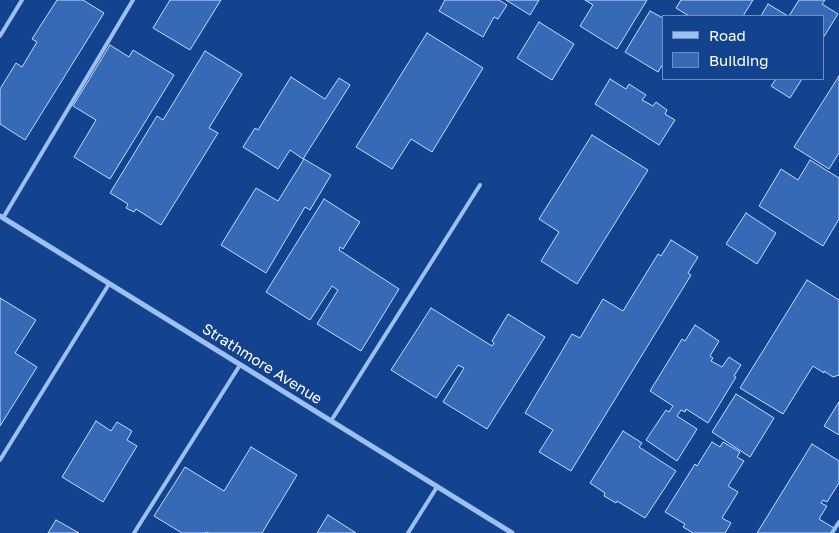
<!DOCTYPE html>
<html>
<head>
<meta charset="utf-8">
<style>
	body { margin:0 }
	#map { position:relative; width:839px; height:533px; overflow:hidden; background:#13438f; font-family:"Golos Text",sans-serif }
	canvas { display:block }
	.legend { position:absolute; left:662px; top:15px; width:162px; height:65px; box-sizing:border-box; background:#13438f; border:1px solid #718ebc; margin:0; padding:6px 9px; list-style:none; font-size:15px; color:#fff }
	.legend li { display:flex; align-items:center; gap:10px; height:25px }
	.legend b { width:25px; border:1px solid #718ebc }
</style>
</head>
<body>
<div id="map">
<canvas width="839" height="533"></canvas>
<ul class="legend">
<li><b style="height:6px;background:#9ebff1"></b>Road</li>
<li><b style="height:14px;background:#366ab7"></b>Building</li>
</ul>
</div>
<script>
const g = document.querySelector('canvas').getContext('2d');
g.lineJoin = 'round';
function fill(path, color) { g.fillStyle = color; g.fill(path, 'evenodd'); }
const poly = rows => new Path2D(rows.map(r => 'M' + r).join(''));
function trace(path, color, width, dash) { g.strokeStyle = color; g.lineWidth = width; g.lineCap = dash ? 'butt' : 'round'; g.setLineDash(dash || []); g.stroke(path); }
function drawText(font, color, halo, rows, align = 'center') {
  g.font = font + ' "Golos Text",sans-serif'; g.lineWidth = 4; g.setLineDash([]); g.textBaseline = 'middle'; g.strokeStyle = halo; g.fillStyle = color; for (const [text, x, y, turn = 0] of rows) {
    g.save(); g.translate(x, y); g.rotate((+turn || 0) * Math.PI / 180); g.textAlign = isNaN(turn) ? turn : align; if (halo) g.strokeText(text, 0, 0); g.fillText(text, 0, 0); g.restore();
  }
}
const building = poly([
	[57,0,83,0,104,13,25,140,0,124,0,89,16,63,22,67,37,42,32,39,57,0],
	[170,0,221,0,190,50,153,28,170,0],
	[445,0,499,0,507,5,498,19,494,17,483,37,439,11,445,0],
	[506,0,539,0,530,15,506,0],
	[585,0,647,0,617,49,580,26,593,5,585,0],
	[681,0,753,0,743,16,689,16,676,8,681,0],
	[799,0,825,0,822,4,838,14,823,38,823,16,789,16,799,0],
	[768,4,788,16,761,16,768,4],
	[650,11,663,18,663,64,658,72,625,52,650,11],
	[539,22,574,44,552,80,517,58,539,22],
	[427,33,483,68,432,152,411,139,392,169,356,147,427,33],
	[110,45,129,57,133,50,174,75,110,179,74,157,96,120,73,106,110,45],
	[205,51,242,74,209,128,218,133,161,225,136,209,134,212,126,208,128,204,110,193,157,116,163,120,205,51],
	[839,76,839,153,829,169,794,147,839,76],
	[291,77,325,99,339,78,350,85,303,159,290,150,278,169,243,147,255,128,258,130,291,77],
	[610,79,626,89,629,84,646,95,642,100,653,106,656,102,667,110,665,114,675,120,659,145,595,104,610,79],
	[776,79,802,79,790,98,771,86,776,79],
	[592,135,648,170,577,284,541,261,559,232,539,219,592,135],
	[304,159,331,175,310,210,305,207,266,273,221,245,256,188,278,201,304,159],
	[810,160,839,178,839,219,823,246,759,206,781,169,798,180,810,160],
	[324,199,360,222,343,249,340,247,339,250,399,289,361,351,317,324,338,290,332,286,310,320,266,292,324,199],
	[746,213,776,233,757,264,726,244,746,213],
	[671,240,698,257,688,273,691,275,571,471,539,452,553,430,525,413,572,334,580,338,603,299,623,311,658,254,661,256,671,240],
	[807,280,839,300,839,375,833,377,824,371,824,373,813,366,783,414,740,388,807,280],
	[0,298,36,320,15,353,37,367,0,426,0,298],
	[431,308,492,346,494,343,492,341,508,314,545,337,487,429,443,402,464,368,458,365,436,398,391,370,431,308],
	[695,325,719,341,710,356,713,358,711,361,722,367,729,357,741,365,734,376,736,377,708,423,686,409,685,412,681,410,677,416,697,429,677,461,646,440,666,410,669,412,673,406,650,391,682,339,685,341,695,325],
	[736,394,774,418,750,457,712,432,736,394],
	[839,402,839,435,824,426,839,402],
	[96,421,111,431,117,422,132,431,127,440,137,446,103,502,62,477,96,421],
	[623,431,642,443,639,447,676,471,645,518,617,501,616,503,604,496,605,493,590,483,623,431],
	[712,442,720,447,723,442,740,452,737,457,744,461,728,486,738,492,722,518,731,523,725,533,693,533,683,527,685,524,665,512,695,464,697,466,712,442],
	[812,444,839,461,839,483,827,502,823,500,821,503,827,506,819,519,834,528,831,533,757,533,812,444],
	[251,447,297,475,262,533,209,533,206,532,205,533,182,533,154,516,185,467,224,491,251,447],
	[328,515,356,533,317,533,328,515],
	[56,520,79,533,48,533,56,520]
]);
fill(building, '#366ab7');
trace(building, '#c5dbfc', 1);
trace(poly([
	[0,36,22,0],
	[3,218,133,0],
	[331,421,480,185],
	[0,460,109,284],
	[134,533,240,365],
	[408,533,437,487],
	[832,533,839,522]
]), '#9ebff1', 4);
trace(poly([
	[0,216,512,533]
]), '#9ebff1', 5);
drawText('15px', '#fff', '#13438f', [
	["Strathmore Avenue",262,364,32]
]);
</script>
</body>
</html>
